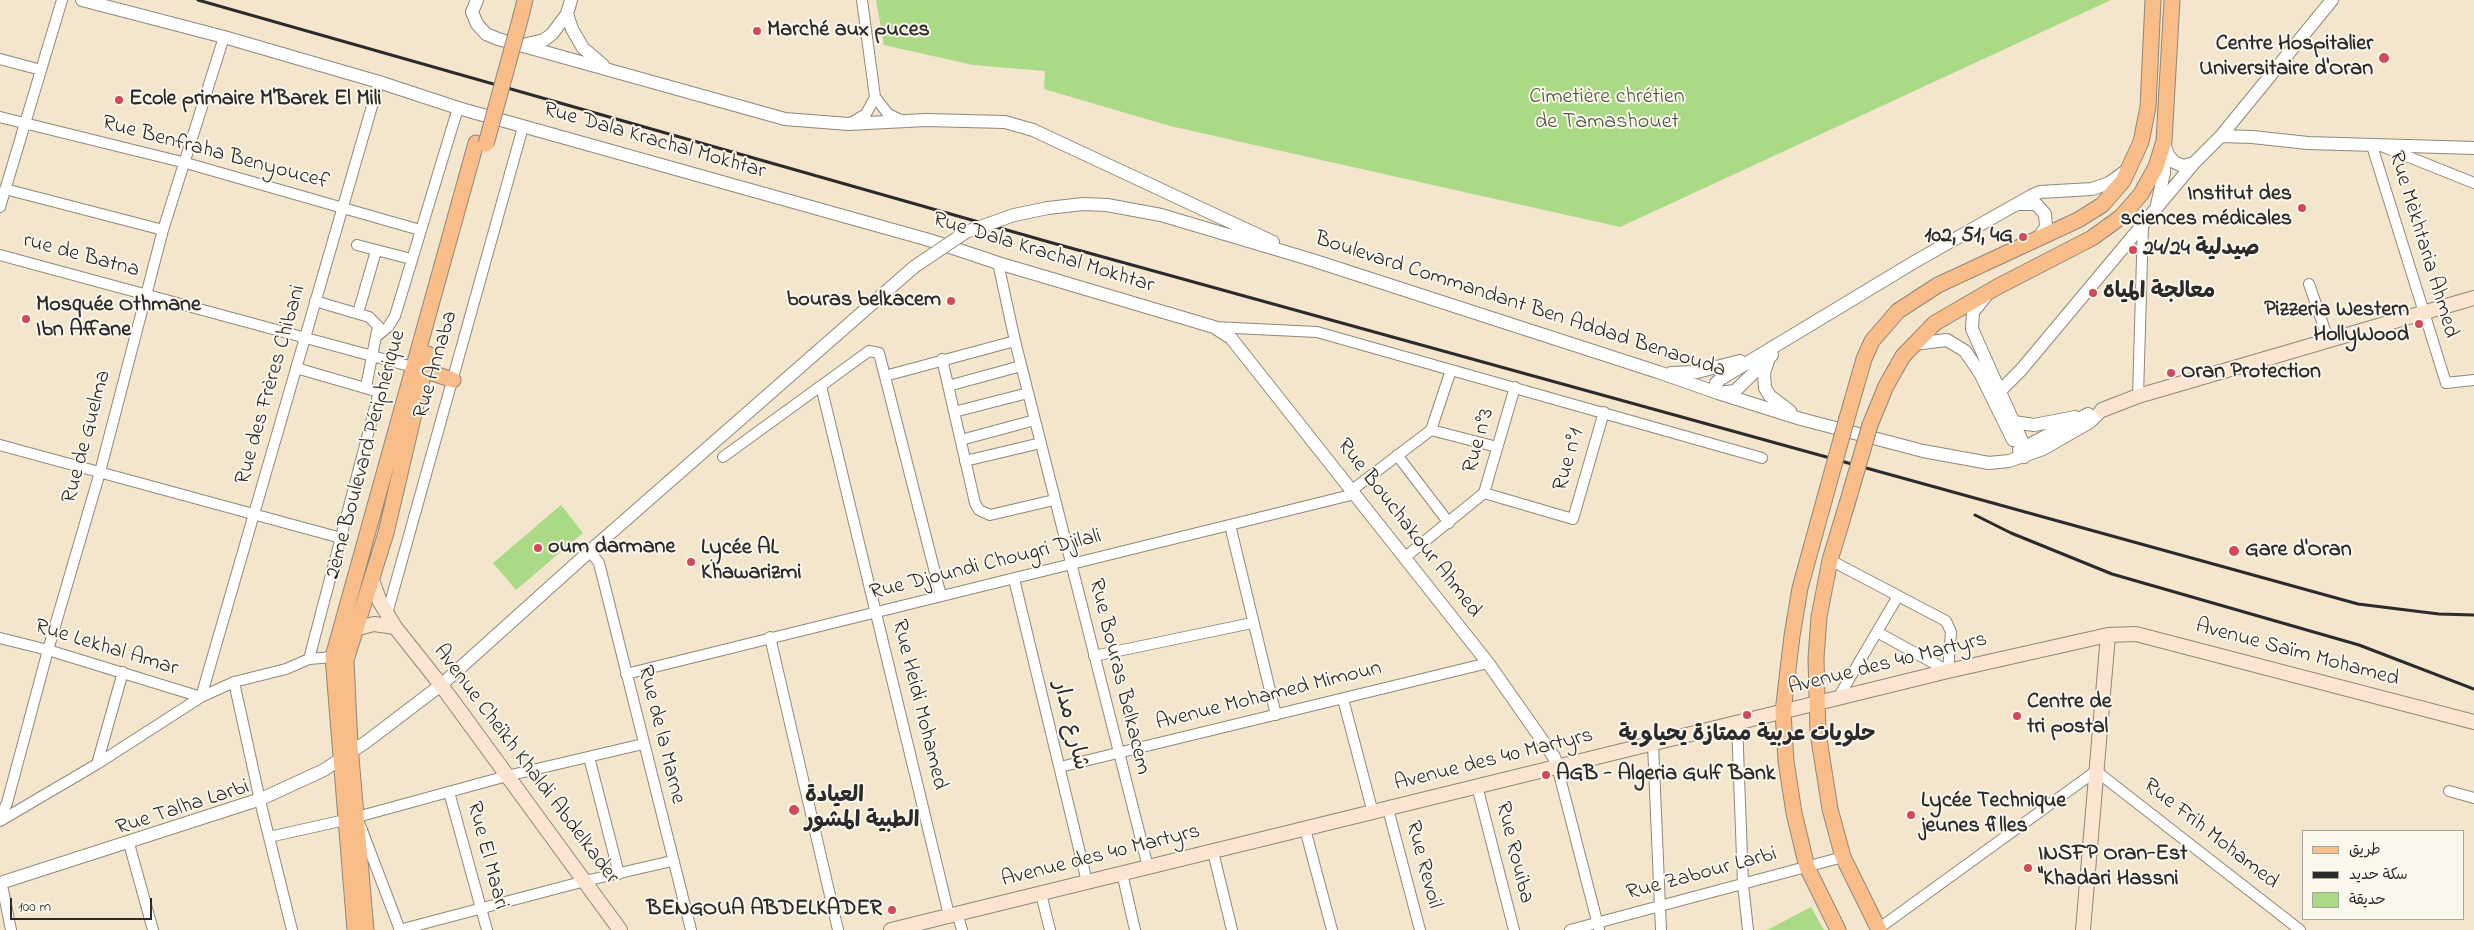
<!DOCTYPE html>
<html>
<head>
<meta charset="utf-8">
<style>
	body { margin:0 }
	#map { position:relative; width:2474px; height:930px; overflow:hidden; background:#f3e6cc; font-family:"Indie Flower","Playpen Sans Arabic",sans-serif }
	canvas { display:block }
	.legend { position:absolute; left:2302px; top:830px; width:162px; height:90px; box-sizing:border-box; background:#fbf7ec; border:1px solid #a8a59f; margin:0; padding:6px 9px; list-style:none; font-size:15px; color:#2b2b2b }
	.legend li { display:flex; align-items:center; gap:10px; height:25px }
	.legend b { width:25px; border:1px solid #a8a59f }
	.scale { position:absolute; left:10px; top:898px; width:142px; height:22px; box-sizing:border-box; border:2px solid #2b2b2b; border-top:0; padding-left:6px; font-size:15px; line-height:18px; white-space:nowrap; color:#2b2b2b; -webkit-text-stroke:4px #fbf7ec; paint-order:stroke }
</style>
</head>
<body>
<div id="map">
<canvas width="2474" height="930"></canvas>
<ul class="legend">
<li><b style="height:6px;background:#f8bd89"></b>طريق</li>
<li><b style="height:6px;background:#2b2b2b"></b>سكة حديد</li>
<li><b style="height:14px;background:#abda87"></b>حديقة</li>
</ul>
<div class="scale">100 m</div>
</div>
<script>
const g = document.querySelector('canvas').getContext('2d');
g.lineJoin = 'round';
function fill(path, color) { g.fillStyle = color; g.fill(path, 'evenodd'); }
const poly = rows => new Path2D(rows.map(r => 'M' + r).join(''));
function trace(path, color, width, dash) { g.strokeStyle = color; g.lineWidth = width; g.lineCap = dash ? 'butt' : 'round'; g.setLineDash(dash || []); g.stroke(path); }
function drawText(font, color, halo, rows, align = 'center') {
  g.font = font + ' "Indie Flower","Playpen Sans Arabic",sans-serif'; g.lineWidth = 4; g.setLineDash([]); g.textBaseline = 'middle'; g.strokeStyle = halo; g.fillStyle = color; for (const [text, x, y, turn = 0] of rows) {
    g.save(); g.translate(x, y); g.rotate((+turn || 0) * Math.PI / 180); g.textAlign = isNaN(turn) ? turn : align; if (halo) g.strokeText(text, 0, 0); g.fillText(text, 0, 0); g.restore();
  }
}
fill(poly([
	[876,0,2111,0,1620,227,1170,126,1044,89,1045,71,973,65,884,45],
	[561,505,583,533,516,590,493,563],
	[1811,907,1824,930,1767,930]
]), '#abda87');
const minor = poly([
	[862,0,875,97],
	[0,59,41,70],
	[0,117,186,163,420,230],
	[849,124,866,114,875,97,888,114,901,120],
	[2372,146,2446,383,2474,380],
	[2384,147,2474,183],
	[5,189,163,230],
	[0,207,62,0],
	[357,245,411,259],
	[0,255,413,367],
	[998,263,1015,341,1148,867],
	[2309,284,2328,339],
	[315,301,369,317,378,326,366,387],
	[358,313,376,251],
	[1214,327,1317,332,1762,458],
	[377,336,388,327,395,316,458,108],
	[942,359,975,503,979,510,990,515,1054,500],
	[296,368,379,392,309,659],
	[885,376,1015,341],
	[821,386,949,915],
	[948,386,1021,366],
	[2138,396,2143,224],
	[954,412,1028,393],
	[1431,430,1497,447],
	[961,440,1035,420],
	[0,445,341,538],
	[1397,455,1449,523],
	[723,457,869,351,879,353,941,596],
	[965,461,1041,443],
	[1352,490,1431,430,1451,370],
	[1484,493,1573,519,1604,412],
	[1230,525,1276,715],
	[590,551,599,563,691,930],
	[1404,558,1484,493,1515,387],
	[1830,560,1946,621,1951,632,1948,671,1877,632],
	[1014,579,1087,882],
	[387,614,523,127],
	[770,637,838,930],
	[0,638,48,650,201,697,379,82],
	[1094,656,1252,623],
	[626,674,1355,494],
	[234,682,261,805,292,930],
	[1838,698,1898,596],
	[1343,699,1373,813],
	[1737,723,1743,884,1748,930],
	[1653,744,1661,930],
	[589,757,619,874],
	[97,764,123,672],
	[1557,766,1599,929],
	[1060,767,1488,663],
	[1477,786,1514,930],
	[2449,791,2474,798],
	[449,792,487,930],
	[1388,809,1420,930],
	[0,818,7,803,48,650,100,472,163,230,224,37],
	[0,821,97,764,201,697,234,682,286,669,309,659,333,657],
	[1305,829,1332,930],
	[269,837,345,820],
	[130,847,153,930],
	[1213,852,1232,930],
	[1122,873,1135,930],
	[3,890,11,930],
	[1041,894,1050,930],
	[957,913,962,930],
	[1878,929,2096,771,2300,930],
	[399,930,585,881,672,861],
	[400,930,357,817,507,776,643,744],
	[1570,930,1843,857]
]);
const tertiary = poly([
	[82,0,224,37,379,82,458,108,929,240,998,263,1214,327,1231,338,1488,663,1554,757,1557,766],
	[477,0,472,12,477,24,486,34,498,39,785,119,848,124,926,120,1005,122,1033,130,1273,242],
	[571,0,567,14,572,29,583,48,603,65],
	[523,45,544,40,552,34,567,14],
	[2221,136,2252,137,2308,143,2474,148],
	[2165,146,2168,155,2174,162,2183,166,2194,163],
	[2019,204,2036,204,2045,214,2046,227,2037,240],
	[2157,205,2164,173,2164,151],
	[1048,208,1083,204,1107,205,1161,215,1309,259,1658,372,1718,393,1801,419,1923,451,1989,463,2009,461,2043,449,2090,422,2102,410],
	[1986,296,1973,312,1972,329,2025,448,2024,457],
	[1913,344,1947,340,1965,351,1980,373,2013,440],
	[1772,355,1735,391,1718,393,1716,391,1716,383,1722,378,1916,261,2031,196,2040,192,2092,189,2109,183,2127,170],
	[1768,361,1764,373,1765,388,1770,396,1790,411],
	[1671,373,1697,372,1740,361],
	[1993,398,2021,370,2194,163,2221,136,2332,0],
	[2014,422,2034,425,2075,417],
	[2019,450,2088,414],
	[0,883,261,799,324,770,366,742,441,685,590,551,914,267]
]);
const secondary = poly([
	[2102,410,2138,396,2474,298],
	[372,580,380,602,395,627,441,685,620,930],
	[354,629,374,624,395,627],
	[891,930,1948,671,2108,635,2136,634,2474,722],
	[2083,930,2108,635]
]);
const primary = poly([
	[521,16,525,0],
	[414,367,453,380],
	[1847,418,1864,359,1872,341,1898,311,1938,285,2078,220,2102,205,2123,181,2141,142,2148,107,2153,0],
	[1870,425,1886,386,1903,356,1935,323,1997,287,2092,238,2121,217,2141,194,2156,167,2164,141,2172,0],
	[1824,501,1800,588,1792,636,1783,712,1786,761,1794,813,1807,867,1838,930],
	[1847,504,1830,560,1819,617,1816,658,1818,733,1830,809,1843,857,1879,930],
	[355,930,333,657,476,143],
	[366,930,350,746,346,660,386,533,428,354]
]);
trace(minor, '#8f887c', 12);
trace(tertiary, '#8f887c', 14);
trace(secondary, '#8f887c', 16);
trace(primary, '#8f887c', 17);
trace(minor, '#fff', 10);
trace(tertiary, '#fff', 12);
trace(secondary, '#fce5d0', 14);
trace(primary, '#f8bd89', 15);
trace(poly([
	[198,0,1049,242,2358,604,2439,614,2474,615],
	[1975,515,2011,533,2112,574,2359,645,2474,689]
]), '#2b2b2b', 3);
const tertiaryBridge = poly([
	[914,267,966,232,1014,215,1048,208]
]);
const primaryBridge = poly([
	[486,144,521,16],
	[1824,501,1847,418],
	[1847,504,1870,425]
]);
trace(tertiaryBridge, '#8f887c', 14, []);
trace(primaryBridge, '#8f887c', 17, []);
trace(tertiaryBridge, '#fff', 12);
trace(primaryBridge, '#f8bd89', 15);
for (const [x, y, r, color] of [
	[757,31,5,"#d1495b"],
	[2384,58,6,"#d1495b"],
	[119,100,5,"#d1495b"],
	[2302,208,5,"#d1495b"],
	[2023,237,5,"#d1495b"],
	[2133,250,5,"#d1495b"],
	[2093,293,5,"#d1495b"],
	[951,301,5,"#d1495b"],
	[26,319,5,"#d1495b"],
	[2419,324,5,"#d1495b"],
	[2171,373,5,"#d1495b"],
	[538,548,5,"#d1495b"],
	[2234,551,6,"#d1495b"],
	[691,562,5,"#d1495b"],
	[1747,715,5,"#d1495b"],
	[2017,716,5,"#d1495b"],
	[1546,775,5,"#d1495b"],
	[794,810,6,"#d1495b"],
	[1911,815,5,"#d1495b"],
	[2028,868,5,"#d1495b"],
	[892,910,5,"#d1495b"]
]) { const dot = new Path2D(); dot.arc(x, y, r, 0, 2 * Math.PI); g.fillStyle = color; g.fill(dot); trace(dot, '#fbf7ec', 2); }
drawText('bold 22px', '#2b2b2b', '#fbf7ec', [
	["Marché aux puces",767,31],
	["Centre Hospitalier",2373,45,"right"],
	["Universitaire d'Oran",2373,70,"right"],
	["Ecole primaire M'Barek El Mili",129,100],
	["Institut des",2292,195,"right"],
	["sciences médicales",2292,220,"right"],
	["102, 51, 4G",2013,237,"right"],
	["صيدلية 24/24",2143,250],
	["معالجة المياه",2103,293],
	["bouras belkacem",941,301,"right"],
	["Mosquée Othmane",36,306],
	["Ibn Affane",36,331],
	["Pizzeria Western",2409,311,"right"],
	["HollyWood",2409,336,"right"],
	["Oran Protection",2181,373],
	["oum darmane",548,548],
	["Lycée AL",701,549],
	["Khawarizmi",701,574],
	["Gare d'Oran",2245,551],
	["Centre de",2027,703],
	["tri postal",2027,728],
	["حلويات عربية ممتازة يحياوية",1747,736,"center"],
	["AGB - Algeria Gulf Bank",1556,775],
	["العيادة",805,797],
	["الطبية المشور",805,822],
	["Lycée Technique",1921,802],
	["jeunes filles",1921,827],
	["INSFP Oran-Est",2038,855],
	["\"Khadari Hassni",2038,880],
	["BENGOUA ABDELKADER",882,910,"right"]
], 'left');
drawText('22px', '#4b5742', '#fbf7ec', [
	["Cimetière chrétien",1607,98],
	["de Tamashouet",1607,123]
]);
drawText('22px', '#2b2b2b', '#fbf7ec', [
	["Rue Dala Krachal Mokhtar",654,142,16],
	["Rue Benfraha Benyoucef",215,154,15],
	["Rue Mèkhtaria Ahmed",2422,245,73],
	["Rue Dala Krachal Mokhtar",1043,254,17],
	["rue de Batna",81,257,15],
	["Boulevard Commandant Ben Addad Benaouda",1520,306,18],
	["Rue Annaba",437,365,-74],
	["Rue des Frères Chibani",272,385,-74],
	["Rue de Guelma",88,437,-75],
	["Rue n°3",1480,441,-74],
	["2ème Boulevard Périphérique",367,455,-75],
	["Rue n°1",1570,460,-74],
	["Rue Bouchakour Ahmed",1408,529,52],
	["Rue Djoundi Chougri Djilali",986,566,-14],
	["Rue Lekhal Amar",106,649,17],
	["Avenue Saïm Mohamed",2297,654,15],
	["Avenue des 40 Martyrs",1888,665,-14],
	["Rue Bouras Belkacem",1118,677,76],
	["Avenue Mohamed Mimoun",1269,697,-14],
	["Rue Heidi Mohamed",918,705,76],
	["شارع مدار",1069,726,76],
	["Rue de la Marne",660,735,76],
	["Avenue des 40 Martyrs",1494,761,-14],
	["Avenue Cheïkh Khaldi Abdelkader",525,765,53],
	["Rue Talha Larbi",183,809,-18],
	["Rue Frih Mohamed",2210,835,38],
	["Rue Rouiba",1513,853,76],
	["Rue El Maari",486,856,75],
	["Avenue des 40 Martyrs",1101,857,-14],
	["Rue Revoil",1422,865,75],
	["Rue Zabour Larbi",1702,875,-15]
]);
</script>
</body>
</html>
